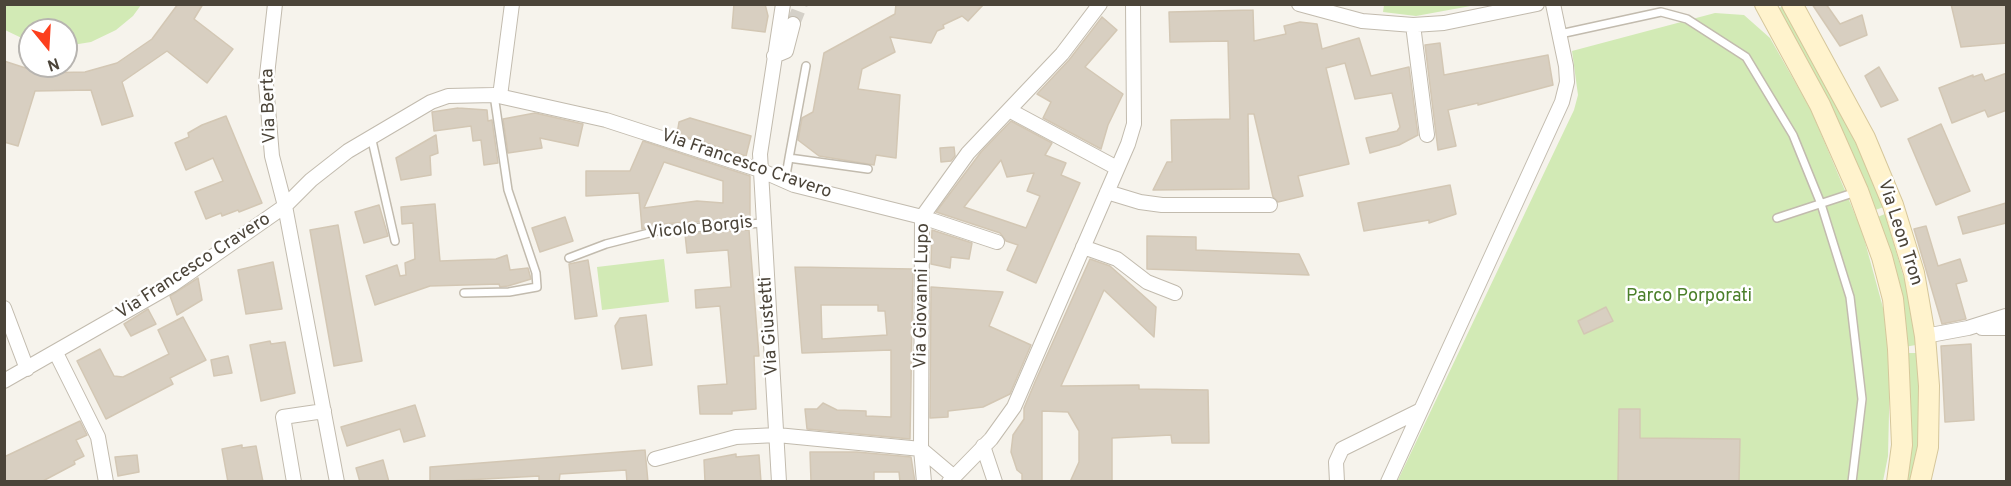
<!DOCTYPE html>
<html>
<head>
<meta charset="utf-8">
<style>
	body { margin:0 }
	#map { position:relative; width:2011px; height:486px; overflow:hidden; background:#f6f3ec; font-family:Overpass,sans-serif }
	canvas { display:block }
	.frame { position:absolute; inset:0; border:6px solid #4b4439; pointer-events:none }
	.north { position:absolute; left:18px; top:18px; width:60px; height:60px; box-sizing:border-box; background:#fff; border:2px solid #b7b4b0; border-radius:50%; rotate:162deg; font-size:16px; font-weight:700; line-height:24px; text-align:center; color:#4b4439 }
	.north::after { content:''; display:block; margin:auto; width:21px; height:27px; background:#fc3f1d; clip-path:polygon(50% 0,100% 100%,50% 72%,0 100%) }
</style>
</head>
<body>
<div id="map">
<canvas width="2011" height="486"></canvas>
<div class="frame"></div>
<div class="north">N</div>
</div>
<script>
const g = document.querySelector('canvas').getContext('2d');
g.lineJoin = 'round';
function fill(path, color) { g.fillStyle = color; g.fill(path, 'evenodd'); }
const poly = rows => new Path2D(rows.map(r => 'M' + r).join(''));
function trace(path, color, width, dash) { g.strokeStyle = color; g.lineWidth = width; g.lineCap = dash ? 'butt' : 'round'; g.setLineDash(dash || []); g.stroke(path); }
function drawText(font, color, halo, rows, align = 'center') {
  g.font = font + ' Overpass,sans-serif'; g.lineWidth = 5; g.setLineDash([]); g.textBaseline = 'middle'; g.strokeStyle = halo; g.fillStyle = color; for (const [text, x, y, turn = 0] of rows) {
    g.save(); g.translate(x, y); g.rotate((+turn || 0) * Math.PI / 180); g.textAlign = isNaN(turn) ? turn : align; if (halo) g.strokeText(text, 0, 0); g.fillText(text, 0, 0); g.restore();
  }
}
fill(poly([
	[4,5,5,4,141,5,133,16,116,30,91,42,66,46,66,30,30,30,30,42,5,30],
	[1384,5,1384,4,1476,5,1416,16,1383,12],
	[1785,5,1838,103,1884,207,1872,211,1774,11],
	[1715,13,1744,15,1770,38,1811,110,1862,231,1885,315,1890,369,1888,456,1883,481,1397,482,1574,110,1578,95,1572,51],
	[1885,214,1908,292,1916,345,1904,347,1875,218],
	[664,259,669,302,602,310,597,267],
	[1905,353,1917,353,1920,432,1915,481,1902,482]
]), '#d2eab5');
const building = poly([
	[178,4,203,4,194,19,233,49,207,83,167,51,122,82,133,116,102,125,91,90,35,91,18,146,4,142,4,61,41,73,85,72,117,63,152,39,178,4],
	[734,4,765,4,768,16,765,32,732,28,734,4],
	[896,4,984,4,968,21,962,16,943,25,944,28,937,31,931,43,890,37,895,52,862,69,858,89,900,95,896,158,876,155,874,165,819,156,798,140,802,118,813,112,824,53,895,14,896,4],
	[1812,4,1826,4,1840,24,1862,15,1867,35,1840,46,1812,4],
	[1951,4,2007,4,2007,43,1961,47,1951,4],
	[1253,10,1254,41,1286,34,1284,26,1300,22,1317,24,1322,49,1359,38,1371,76,1409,67,1418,135,1399,145,1370,153,1366,138,1397,131,1400,127,1392,93,1355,99,1345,63,1326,68,1349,164,1298,176,1303,196,1278,202,1273,197,1254,114,1248,114,1249,189,1153,190,1167,162,1172,162,1171,120,1230,119,1228,41,1170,42,1169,12,1253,10],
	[1102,17,1117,30,1085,67,1123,94,1108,125,1101,149,1043,118,1051,102,1037,94,1069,60,1102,17],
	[1440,43,1444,75,1548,55,1553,85,1478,105,1478,103,1448,110,1456,146,1438,150,1425,45,1440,43],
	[1879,67,1898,100,1881,107,1865,76,1879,67],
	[2007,73,2007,110,1988,117,1985,110,1952,123,1939,88,1973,75,1973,77,1982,74,1985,81,2007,73],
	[458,108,487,110,488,121,492,120,498,163,484,165,481,140,473,141,471,126,434,131,432,112,458,108],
	[535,113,583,124,578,146,540,138,542,148,508,153,503,119,535,113],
	[226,116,262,203,239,212,238,210,222,216,221,213,206,219,195,192,223,181,213,158,186,170,175,143,189,137,188,133,202,125,226,116],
	[690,118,751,136,746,156,677,134,679,122,690,118],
	[1011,121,1052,143,1045,155,1066,163,1061,175,1080,183,1036,283,1007,270,1018,245,1006,241,1000,233,936,212,981,152,1011,121],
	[1001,160,1007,177,1034,173,1027,191,1040,196,1026,228,964,207,1001,160],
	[1941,124,1970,191,1936,205,1908,139,1941,124],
	[436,135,438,153,430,156,431,175,401,180,396,158,436,135],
	[643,141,750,176,750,218,661,224,642,229,639,193,586,196,586,171,630,171,643,141],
	[664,162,723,181,723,203,697,201,644,208,664,162],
	[954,147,955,156,951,161,941,162,940,148,954,147],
	[1450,185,1456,214,1429,223,1429,220,1364,231,1358,203,1450,185],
	[2006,203,2006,223,1963,234,1958,217,2006,203],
	[435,204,440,261,496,259,507,255,510,270,528,268,531,279,508,286,500,287,499,284,430,286,375,305,366,276,397,265,400,276,406,275,405,263,415,259,413,223,402,224,401,207,435,204],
	[379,205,388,236,364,243,355,212,379,205],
	[565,217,573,241,540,252,532,228,565,217],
	[338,225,362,361,334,366,310,230,338,225],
	[1926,226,1938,266,1960,259,1967,281,1956,284,1966,319,1942,324,1914,229,1926,226],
	[749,230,759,356,754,356,756,409,732,411,732,414,700,414,698,386,727,384,720,306,696,308,695,290,731,287,728,250,687,253,685,234,749,230],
	[932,230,972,243,969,259,951,257,950,268,931,264,932,230],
	[1147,236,1196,237,1196,250,1299,254,1309,275,1147,269,1147,236],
	[1090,259,1110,266,1156,307,1154,337,1104,290,1061,386,1139,385,1139,389,1208,390,1209,443,1172,443,1171,435,1112,438,1112,482,1070,482,1079,462,1079,431,1068,412,1042,411,1042,482,1022,482,1022,474,1017,470,1011,452,1013,435,1024,419,1024,408,1035,382,1090,259],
	[588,260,597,316,575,319,569,264,588,260],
	[273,262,282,309,246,314,238,270,273,262],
	[795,267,913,269,910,439,807,429,805,409,817,409,823,403,837,410,866,411,866,416,891,417,891,350,802,353,795,267],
	[821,305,878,305,878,311,885,311,887,335,822,339,821,305],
	[198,278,202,300,177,315,170,296,198,278],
	[931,287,1003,292,989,326,1031,345,1010,394,983,407,948,411,948,417,930,418,931,287],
	[1606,307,1613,321,1584,334,1578,321,1606,307],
	[148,309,156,324,131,336,124,324,148,309],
	[646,315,652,365,622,369,615,326,620,318,646,315],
	[183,317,206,360,170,378,173,384,106,419,77,361,100,349,114,376,123,377,169,354,158,330,183,317],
	[270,341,271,344,285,342,295,393,261,401,250,345,270,341],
	[1971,344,1974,420,1945,422,1941,346,1971,344],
	[228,356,232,373,214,376,211,360,228,356],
	[415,405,425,436,404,442,400,429,347,446,341,427,415,405],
	[1619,409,1640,409,1640,438,1740,439,1739,482,1618,482,1619,409],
	[80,421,87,435,76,440,84,456,74,461,75,464,41,482,4,482,4,457,80,421],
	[242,445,242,448,256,446,263,482,228,482,222,449,242,445],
	[645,450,648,482,627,482,626,470,560,474,559,482,539,482,539,476,430,482,430,467,645,450],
	[810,452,857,452,911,457,915,482,900,482,899,472,874,472,874,482,811,482,810,452],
	[736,454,736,457,759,455,761,482,705,482,704,460,736,454],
	[137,455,139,472,118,476,115,457,137,455],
	[383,460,389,482,360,482,356,468,383,460]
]);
fill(building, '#d8cfc1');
trace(building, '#d3c7b4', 1.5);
trace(poly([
	[793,24,801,4]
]), '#d4d0c8', 14, [14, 7]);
const lane = poly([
	[1560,34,1661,12,1687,19,1746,57,1793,135,1821,204,1850,297,1862,399,1852,482],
	[371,136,395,241],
	[789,158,806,66],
	[785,181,789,158,868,169],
	[1777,218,1856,192],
	[569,258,606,244,661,230,763,223],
	[464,293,509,292,537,287,536,273,508,190,494,95]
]);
const street = poly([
	[275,4,266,84,272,156,285,206,337,482],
	[1299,4,1362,21,1413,25,1444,23,1537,4],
	[1413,25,1427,135],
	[774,56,786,51,793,24],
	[500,96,512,4],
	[1009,110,1117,168],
	[1107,192,1140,202,1162,205,1270,205],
	[1083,247,1117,259,1147,282,1175,293],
	[4,308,27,369],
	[1982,328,2006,328],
	[1925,336,1968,328,2006,316],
	[56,353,98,437,106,482],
	[4,381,172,285,285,206,311,180,348,151,431,102,448,96,494,95,606,120,760,170,794,185,922,217,997,242],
	[983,446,995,482],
	[921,449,953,476],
	[655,459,736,437,777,435,921,449],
	[294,482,283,417,324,411],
	[779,482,760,154,783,4],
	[924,482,921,449,922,217,968,153,1062,54,1100,4],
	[949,482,991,439,1014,407,1128,144,1134,124,1133,4],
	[1337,482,1336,462,1342,449,1419,411],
	[1388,482,1562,102,1567,82,1566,66,1553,4]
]);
const secondary = poly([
	[1765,4,1820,105,1858,191,1882,257,1893,299,1898,349,1902,445,1897,482],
	[1792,4,1865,138,1893,205,1914,273,1925,336,1929,386,1928,447,1920,482]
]);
trace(lane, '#c2bbae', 10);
trace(street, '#c2bbae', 16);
trace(secondary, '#d6c79b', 22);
trace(lane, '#fff', 7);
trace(street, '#fff', 14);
trace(secondary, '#fff3cd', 20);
drawText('18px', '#4b4439', '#fff', [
	["Via Berta",270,106,-92],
	["Via Francesco Cravero",746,165,19],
	["Vicolo Borgis",700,229,-6],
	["Via Leon Tron",1899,233,72],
	["Via Francesco Cravero",194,267,-33],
	["Via Giovanni Lupo",923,296,-89],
	["Via Giustetti",770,326,-94]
]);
drawText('18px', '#4a7f2a', '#fff', [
	["Parco Porporati",1689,297]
]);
</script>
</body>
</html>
